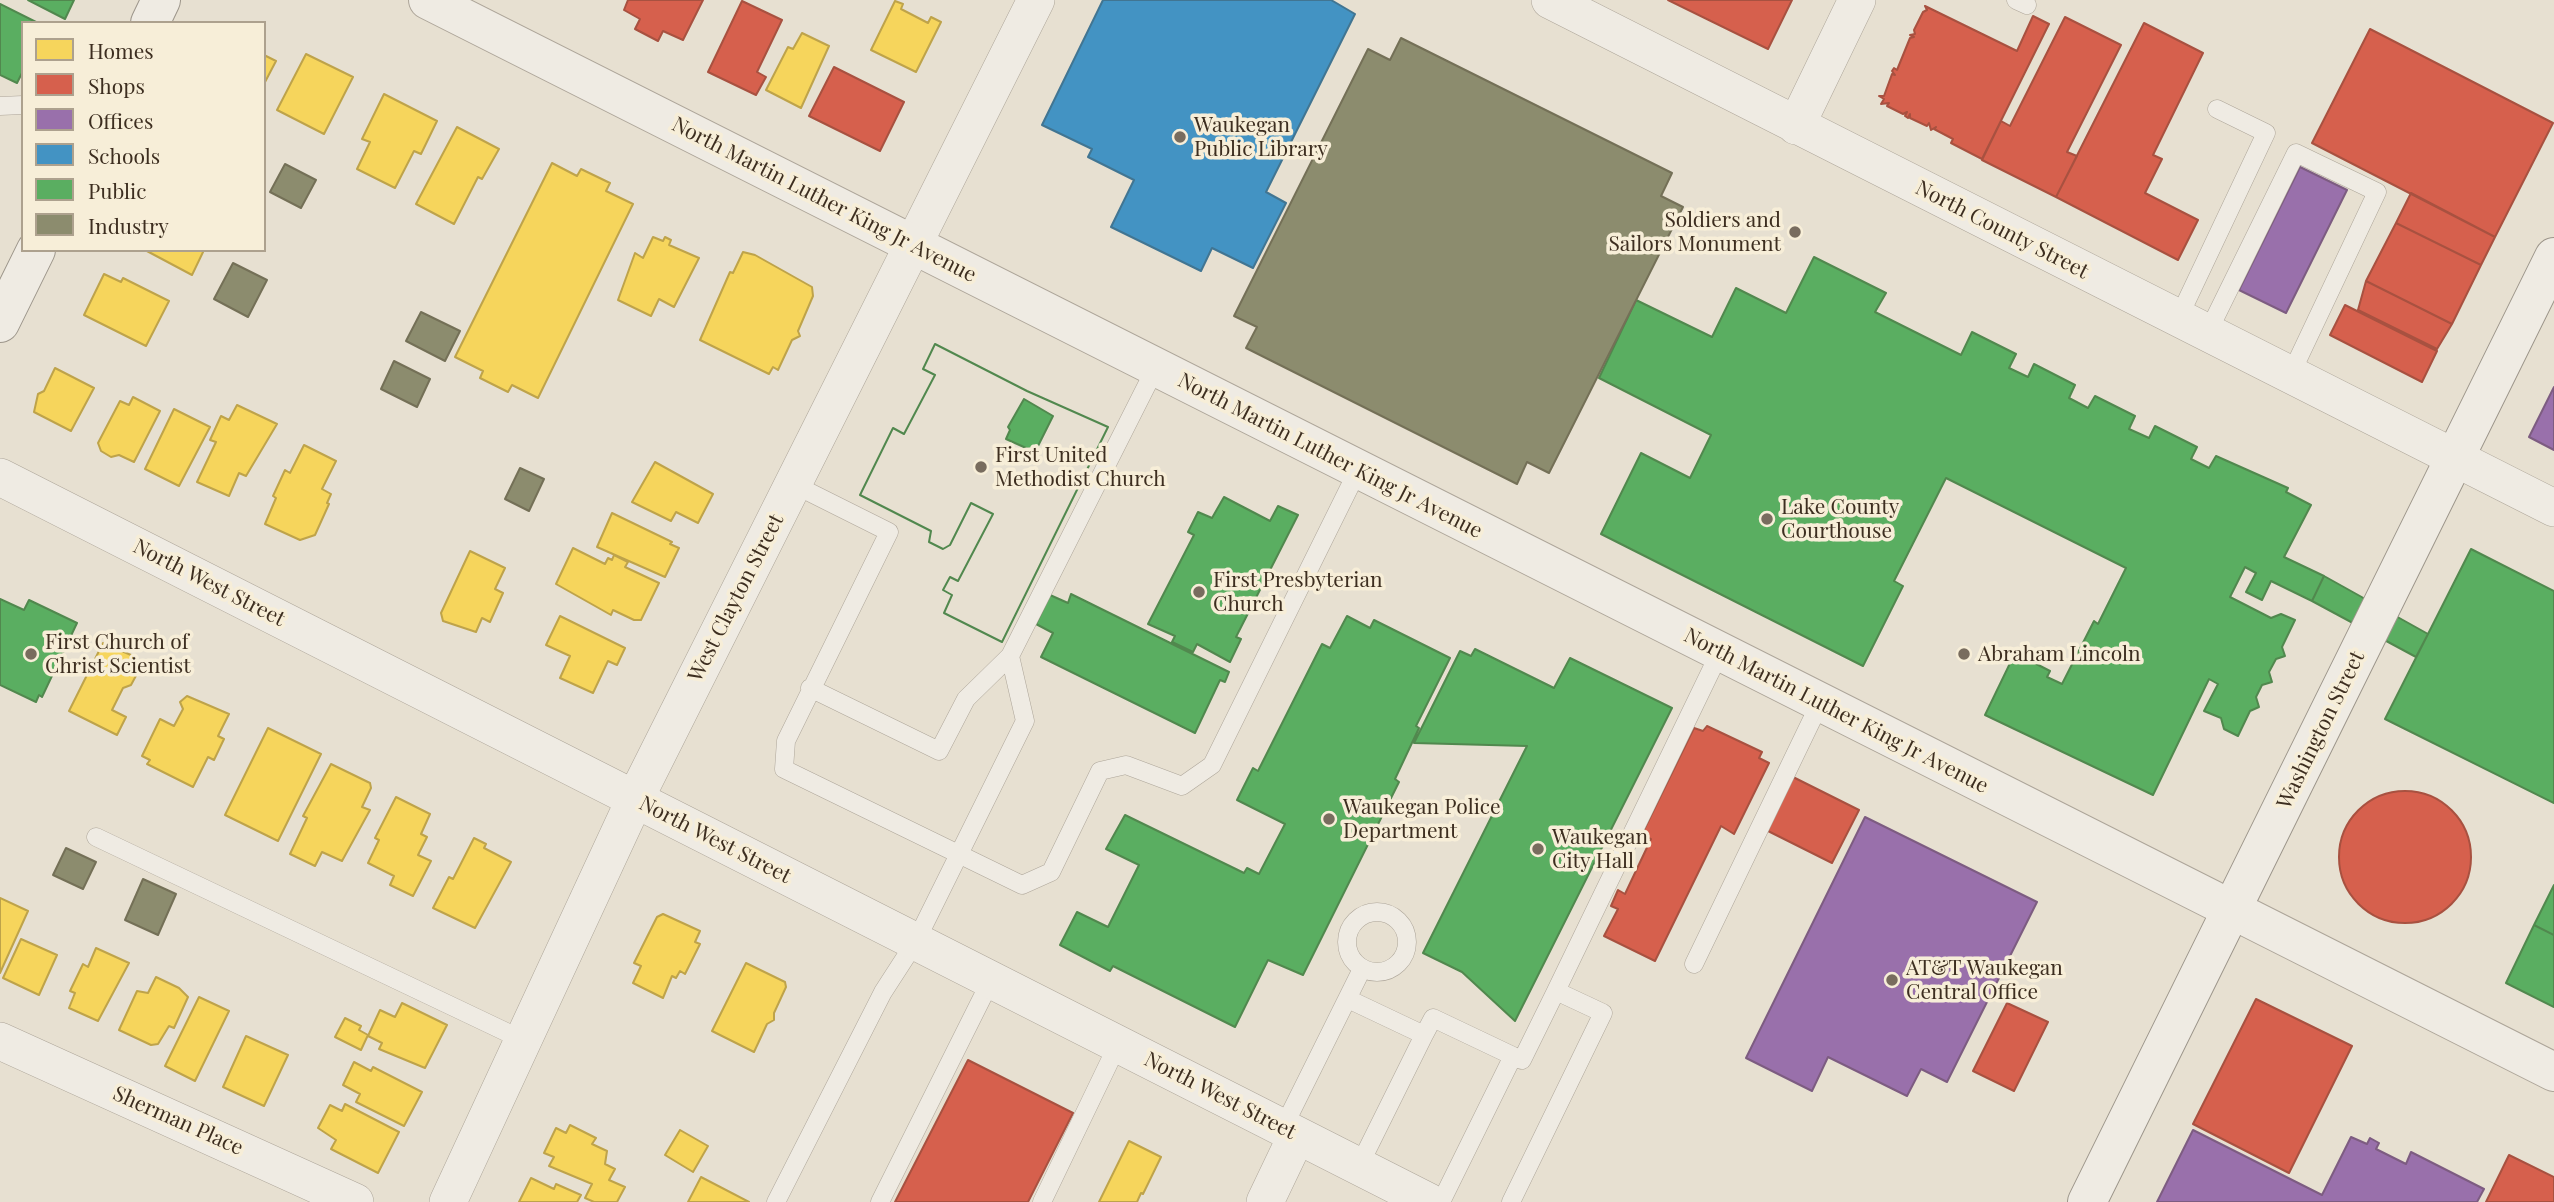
<!DOCTYPE html>
<html>
<head>
<meta charset="utf-8">
<style>
	body { margin:0 }
	#map { position:relative; width:2554px; height:1202px; overflow:hidden; background:#e7e0d1; font-family:"Playfair Display",serif }
	canvas { display:block }
	.legend { position:absolute; left:21px; top:21px; width:245px; height:231px; box-sizing:border-box; background:#f7eed8; border:2px solid #ada18e; margin:0; padding:9px 12px; list-style:none; font-size:21px; color:#3d2e20 }
	.legend li { display:flex; align-items:center; gap:14px; height:35px }
	.legend b { width:35px; border:2px solid #ada18e }
</style>
</head>
<body>
<div id="map">
<canvas width="2554" height="1202"></canvas>
<ul class="legend">
<li><b style="height:19px;background:#f6d55c"></b>Homes</li>
<li><b style="height:19px;background:#d6604d"></b>Shops</li>
<li><b style="height:19px;background:#9970ab"></b>Offices</li>
<li><b style="height:19px;background:#4393c3"></b>Schools</li>
<li><b style="height:19px;background:#5aae61"></b>Public</li>
<li><b style="height:19px;background:#8c8c6e"></b>Industry</li>
</ul>
</div>
<script>
const g = document.querySelector('canvas').getContext('2d');
g.lineJoin = 'round';
function fill(path, color) { g.fillStyle = color; g.fill(path, 'evenodd'); }
const poly = rows => new Path2D(rows.map(r => 'M' + r).join(''));
function trace(path, color, width, dash) { g.strokeStyle = color; g.lineWidth = width; g.lineCap = dash ? 'butt' : 'round'; g.setLineDash(dash || []); g.stroke(path); }
function drawText(font, color, halo, rows, align = 'center') {
  g.font = font + ' "Playfair Display",serif'; g.lineWidth = 7; g.setLineDash([]); g.textBaseline = 'middle'; g.strokeStyle = halo; g.fillStyle = color; for (const [text, x, y, turn = 0] of rows) {
    g.save(); g.translate(x, y); g.rotate((+turn || 0) * Math.PI / 180); g.textAlign = isNaN(turn) ? turn : align; if (halo) g.strokeText(text, 0, 0); g.fillText(text, 0, 0); g.restore();
  }
}
const homes = poly([
	[895,1,903,4,901,9,928,23,931,17,941,22,916,72,871,50,895,1],
	[802,33,829,46,801,108,766,90,788,47,793,49,802,33],
	[306,54,353,77,324,134,277,110,306,54],
	[264,55,276,61,264,84,264,55],
	[384,94,437,121,421,154,414,151,395,188,357,169,370,142,362,139,384,94],
	[457,127,499,149,482,179,478,177,454,224,416,204,457,127],
	[552,163,577,176,581,169,610,183,606,191,633,204,538,398,512,385,508,392,480,378,483,371,455,357,552,163],
	[653,237,663,241,665,237,671,240,669,245,699,258,674,307,659,299,651,316,618,300,635,253,643,258,653,237],
	[145,250,204,250,192,275,145,250],
	[743,252,755,255,812,287,813,296,798,331,800,336,792,340,778,370,773,367,769,374,700,340,730,272,733,273,743,252],
	[104,274,121,282,123,278,169,301,146,346,84,315,104,274],
	[55,368,94,388,71,431,34,412,38,394,44,391,55,368],
	[133,397,160,411,134,462,119,455,111,457,101,451,98,443,120,401,129,405,133,397],
	[237,405,277,424,246,476,239,473,229,496,197,482,216,442,210,440,221,416,229,420,237,405],
	[174,409,210,427,179,486,145,469,174,409],
	[304,445,336,461,322,489,331,494,327,503,329,504,315,535,300,540,265,524,276,498,273,496,285,470,290,473,304,445],
	[655,462,713,494,698,523,676,512,671,521,632,502,655,462],
	[612,513,672,542,670,544,679,548,665,577,597,547,612,513],
	[573,548,605,564,608,558,612,560,614,555,628,562,625,567,659,583,641,620,634,620,613,610,611,615,556,584,573,548],
	[470,551,505,568,495,589,503,593,490,622,482,618,476,632,443,621,441,613,470,551],
	[560,616,625,648,617,665,608,661,593,693,560,678,570,656,546,645,560,616],
	[103,643,131,655,138,672,131,685,123,688,112,710,126,717,117,735,69,711,103,643],
	[187,696,229,714,218,736,224,739,214,760,208,757,193,787,147,764,150,760,142,756,160,719,174,726,183,709,180,702,187,696],
	[268,728,321,754,278,841,225,815,268,728],
	[331,764,370,783,371,788,362,807,370,810,342,861,322,852,315,866,290,854,307,818,303,816,331,764],
	[396,797,430,814,421,834,427,837,418,855,431,861,413,896,390,885,394,876,368,863,379,840,375,838,396,797],
	[474,838,486,844,484,848,511,862,475,928,433,908,449,877,453,879,474,838],
	[0,898,28,911,0,973,0,898],
	[663,914,700,931,695,942,700,944,685,974,680,971,676,978,672,976,663,998,633,983,641,966,634,963,657,917,663,914],
	[21,939,57,955,39,995,3,978,21,939],
	[96,948,129,963,98,1021,69,1008,75,993,70,991,83,964,88,967,96,948],
	[746,963,785,982,786,987,774,1013,774,1020,767,1024,754,1052,712,1031,746,963],
	[156,977,179,988,188,997,174,1028,169,1026,158,1044,151,1045,119,1030,137,991,148,993,156,977],
	[199,997,229,1011,195,1081,165,1066,199,997],
	[402,1003,447,1025,425,1068,379,1049,382,1043,368,1036,380,1010,395,1017,402,1003],
	[345,1018,361,1026,359,1030,368,1035,361,1050,335,1037,345,1018],
	[246,1036,288,1055,264,1106,223,1087,246,1036],
	[354,1062,371,1071,373,1067,422,1092,404,1126,356,1102,360,1094,343,1085,354,1062],
	[345,1104,399,1132,378,1173,331,1149,336,1140,318,1128,330,1105,342,1111,345,1104],
	[570,1125,596,1138,592,1144,607,1151,605,1164,615,1169,609,1180,625,1187,617,1202,594,1202,585,1198,592,1184,549,1166,554,1157,544,1153,556,1128,566,1133,570,1125],
	[680,1130,708,1146,693,1172,665,1155,680,1130],
	[1129,1141,1161,1157,1143,1194,1141,1193,1137,1202,1099,1202,1129,1141],
	[701,1177,749,1202,688,1202,701,1177],
	[531,1178,554,1189,556,1184,581,1195,577,1202,519,1202,531,1178]
]);
fill(homes, '#f6d55c');
trace(homes, '#bea34a', 2);
const shops = poly([
	[628,0,703,0,683,40,663,31,658,41,635,29,640,19,624,10,628,0],
	[1668,0,1792,0,1768,49,1668,0],
	[742,1,782,20,757,72,766,77,756,95,708,72,742,1],
	[1925,6,2017,51,2033,16,2049,24,1982,159,1951,143,1953,139,1934,129,1936,127,1931,130,1929,123,1927,126,1910,118,1910,114,1908,118,1905,116,1907,112,1903,114,1887,106,1889,103,1881,104,1884,99,1879,96,1884,96,1892,74,1895,75,1892,71,1894,68,1897,70,1910,38,1914,37,1910,35,1915,34,1914,30,1923,12,1927,10,1925,6],
	[2065,17,2121,45,2067,152,2077,156,2056,197,1982,160,2001,121,2010,126,2065,17],
	[2144,23,2203,53,2153,155,2162,159,2145,193,2198,220,2178,260,2056,197,2144,23],
	[2370,29,2553,123,2495,237,2312,143,2370,29],
	[834,67,904,102,880,151,809,116,834,67],
	[2411,193,2495,237,2481,265,2396,223,2411,193],
	[2396,223,2481,265,2452,324,2366,281,2396,223],
	[2366,281,2452,324,2437,349,2358,310,2366,281],
	[2345,305,2437,351,2422,382,2330,335,2345,305],
	[1707,726,1762,752,1759,758,1769,763,1734,834,1721,826,1655,961,1604,936,1618,909,1611,906,1618,890,1625,894,1651,839,1642,834,1694,728,1703,731,1707,726],
	[1793,777,1859,810,1832,863,1766,830,1793,777],
	'2339 857a66 66 0 1 1 132 0a66 66 0 1 1-132 0Z',
	[2256,999,2352,1046,2289,1173,2193,1124,2256,999],
	[2007,1003,2048,1022,2014,1091,1973,1071,2007,1003],
	[968,1060,1073,1113,1028,1202,895,1202,968,1060],
	[2509,1155,2554,1177,2554,1202,2486,1202,2509,1155]
]);
fill(shops, '#d6604d');
trace(shops, '#a85140', 2);
const offices = poly([
	[2300,167,2347,190,2286,313,2239,290,2300,167],
	[2554,387,2554,450,2529,437,2554,387],
	[1865,817,2037,902,1947,1082,1921,1069,1907,1096,1828,1057,1812,1091,1746,1058,1865,817],
	[2193,1130,2322,1195,2351,1137,2367,1144,2370,1138,2379,1143,2376,1149,2406,1164,2411,1152,2484,1189,2477,1202,2157,1202,2193,1130]
]);
fill(offices, '#9970ab');
trace(offices, '#7d5c81', 2);
const schools = poly([
	[1103,0,1331,0,1355,14,1266,192,1286,203,1253,268,1212,248,1201,271,1111,227,1134,180,1088,157,1092,149,1042,125,1103,0]
]);
fill(schools, '#4393c3');
trace(schools, '#417592', 2);
const public = poly([
	[28,0,74,0,65,19,28,0],
	[0,4,38,23,23,23,23,71,17,83,0,75,0,4],
	[1814,257,1886,293,1875,312,1961,355,1972,332,2016,354,2009,368,2028,377,2034,364,2075,385,2069,398,2088,408,2095,396,2135,416,2129,429,2149,438,2155,426,2197,447,2191,459,2209,468,2216,456,2288,488,2286,492,2311,505,2284,557,2324,576,2312,601,2271,581,2262,600,2246,592,2256,573,2245,567,2230,597,2271,618,2281,614,2295,620,2282,647,2285,656,2276,659,2269,672,2272,682,2262,685,2256,697,2259,707,2250,711,2238,736,2224,729,2221,718,2204,711,2218,684,2209,679,2153,795,1985,715,2015,653,2050,671,2047,677,2062,684,2094,621,2098,624,2126,568,1946,478,1894,581,1903,586,1863,666,1601,534,1641,453,1690,478,1711,435,1599,378,1636,300,1712,337,1736,288,1786,313,1814,257],
	[935,344,1027,391,1108,427,1002,642,944,613,952,595,943,590,950,577,958,581,993,514,971,503,950,545,943,549,929,542,931,531,860,495,893,428,904,434,935,375,923,369,935,344],
	[1024,399,1053,416,1035,452,1006,439,1010,430,1008,427,1024,399],
	[935,344,1027,391,1108,427,1002,642,944,613,952,595,943,590,950,577,958,581,993,514,971,503,950,545,943,549,929,542,931,531,860,495,893,428,904,434,935,375,923,369,935,344],
	[1224,497,1270,521,1278,506,1298,515,1236,637,1241,639,1230,662,1197,644,1193,652,1172,642,1175,636,1148,624,1194,535,1188,532,1198,512,1212,518,1224,497],
	[2471,549,2554,591,2554,803,2385,719,2471,549],
	[2324,576,2428,634,2416,657,2312,601,2324,576],
	[1071,594,1229,672,1225,682,1220,680,1195,733,1041,657,1053,633,1036,624,1050,595,1068,603,1071,594],
	[0,599,24,610,29,600,77,623,42,697,39,695,36,702,0,685,0,599],
	[1347,616,1370,628,1374,620,1450,658,1416,726,1419,728,1395,779,1399,782,1303,975,1268,960,1235,1027,1113,966,1110,971,1060,945,1077,912,1108,927,1139,865,1106,849,1125,815,1244,873,1247,868,1259,874,1285,824,1237,800,1253,768,1258,771,1322,644,1330,648,1347,616],
	[1475,649,1554,688,1570,658,1672,708,1515,1021,1462,972,1423,953,1527,746,1414,743,1460,651,1471,656,1475,649],
	[2554,885,2554,935,2534,925,2554,885],
	[2534,925,2554,935,2554,1007,2506,983,2534,925]
]);
fill(public, '#5aae61');
trace(public, '#51884e', 2);
const industry = poly([
	[1401,38,1672,173,1661,196,1683,207,1549,473,1527,462,1517,484,1246,348,1257,327,1234,316,1368,49,1390,60,1401,38],
	[285,164,316,180,301,208,270,192,285,164],
	[233,263,267,280,248,317,214,299,233,263],
	[421,312,460,331,445,361,406,341,421,312],
	[394,361,430,379,417,407,381,389,394,361],
	[520,468,544,479,529,511,505,499,520,468],
	[66,848,96,862,83,889,53,875,66,848],
	[143,879,176,894,158,935,125,920,143,879]
]);
fill(industry, '#8c8c6e');
trace(industry, '#747057', 2);
const service = poly([
	[2016,0,2027,5],
	[0,106,23,105],
	[2178,319,2266,133,2217,109],
	[2207,334,2296,153,2377,192,2290,376],
	[793,484,889,532,786,741,784,769,1022,885,1051,872,1100,771,1126,765,1182,786,1212,765,1358,470],
	[810,688,939,751,966,699,1010,656,1156,367],
	[96,837,523,1040],
	'1347 942a30 30 0 1 1 60 0a30 30 0 1 1-60 0Z',
	[1694,964,1820,703],
	[1556,991,1720,652],
	[1348,999,1424,1035,1433,1018,1513,1056,1441,1202],
	[1283,1128,1362,969],
	[1359,1166,1424,1035],
	[776,1202,883,992,916,941,1025,721,1010,656],
	[880,1202,991,980],
	[1042,1202,1118,1044],
	[1511,1202,1603,1013,1556,991,1522,1060,1513,1056]
]);
const minor = poly([
	[1550,0,2554,508],
	[1796,126,1857,0],
	[0,477,1429,1202],
	[0,1041,355,1202],
	[448,1202,635,799,1036,0],
	[1265,1202,1297,1135]
]);
const tertiary = poly([
	[428,0,2554,1072]
]);
const secondary = poly([
	[150,23,161,0],
	[0,323,36,250],
	[2087,1202,2554,257]
]);
trace(service, '#ada599', 19);
trace(minor, '#ada599', 38);
trace(tertiary, '#ada599', 40);
trace(secondary, '#9c958a', 40);
trace(service, '#efebe3', 18);
trace(minor, '#efebe3', 37);
trace(tertiary, '#efebe3', 38);
trace(secondary, '#efebe3', 38);
for (const [x, y, r, color] of [
	[1180,137,7,"#786c5e"],
	[1795,232,7,"#786c5e"],
	[981,467,7,"#786c5e"],
	[1767,519,7,"#786c5e"],
	[1199,592,7,"#786c5e"],
	[31,654,7,"#786c5e"],
	[1964,654,7,"#786c5e"],
	[1329,819,7,"#786c5e"],
	[1538,849,7,"#786c5e"],
	[1892,980,7,"#786c5e"]
]) { const dot = new Path2D(); dot.arc(x, y, r, 0, 2 * Math.PI); g.fillStyle = color; g.fill(dot); trace(dot, '#f7eed8', 2.5); }
drawText('21px', '#3d2e20', '#f7eed8', [
	["Waukegan",1194,125],
	["Public Library",1194,149],
	["Soldiers and",1781,220,"right"],
	["Sailors Monument",1781,244,"right"],
	["First United",995,455],
	["Methodist Church",995,479],
	["Lake County",1781,507],
	["Courthouse",1781,531],
	["First Presbyterian",1213,580],
	["Church",1213,604],
	["First Church of",45,642],
	["Christ Scientist",45,666],
	["Abraham Lincoln",1978,654],
	["Waukegan Police",1343,807],
	["Department",1343,831],
	["Waukegan",1552,837],
	["City Hall",1552,861],
	["AT&T Waukegan",1906,968],
	["Central Office",1906,992]
], 'left');
drawText('21px', '#3d2e20', '#f7eed8', [
	["North Martin Luther King Jr Avenue",824,200,27],
	["North County Street",2002,230,27],
	["North Martin Luther King Jr Avenue",1330,456,27],
	["North West Street",209,583,27],
	["West Clayton Street",736,598,-63],
	["North Martin Luther King Jr Avenue",1836,711,27],
	["Washington Street",2321,730,-64],
	["North West Street",715,840,27],
	["North West Street",1220,1096,27],
	["Sherman Place",178,1121,24]
]);
</script>
</body>
</html>
